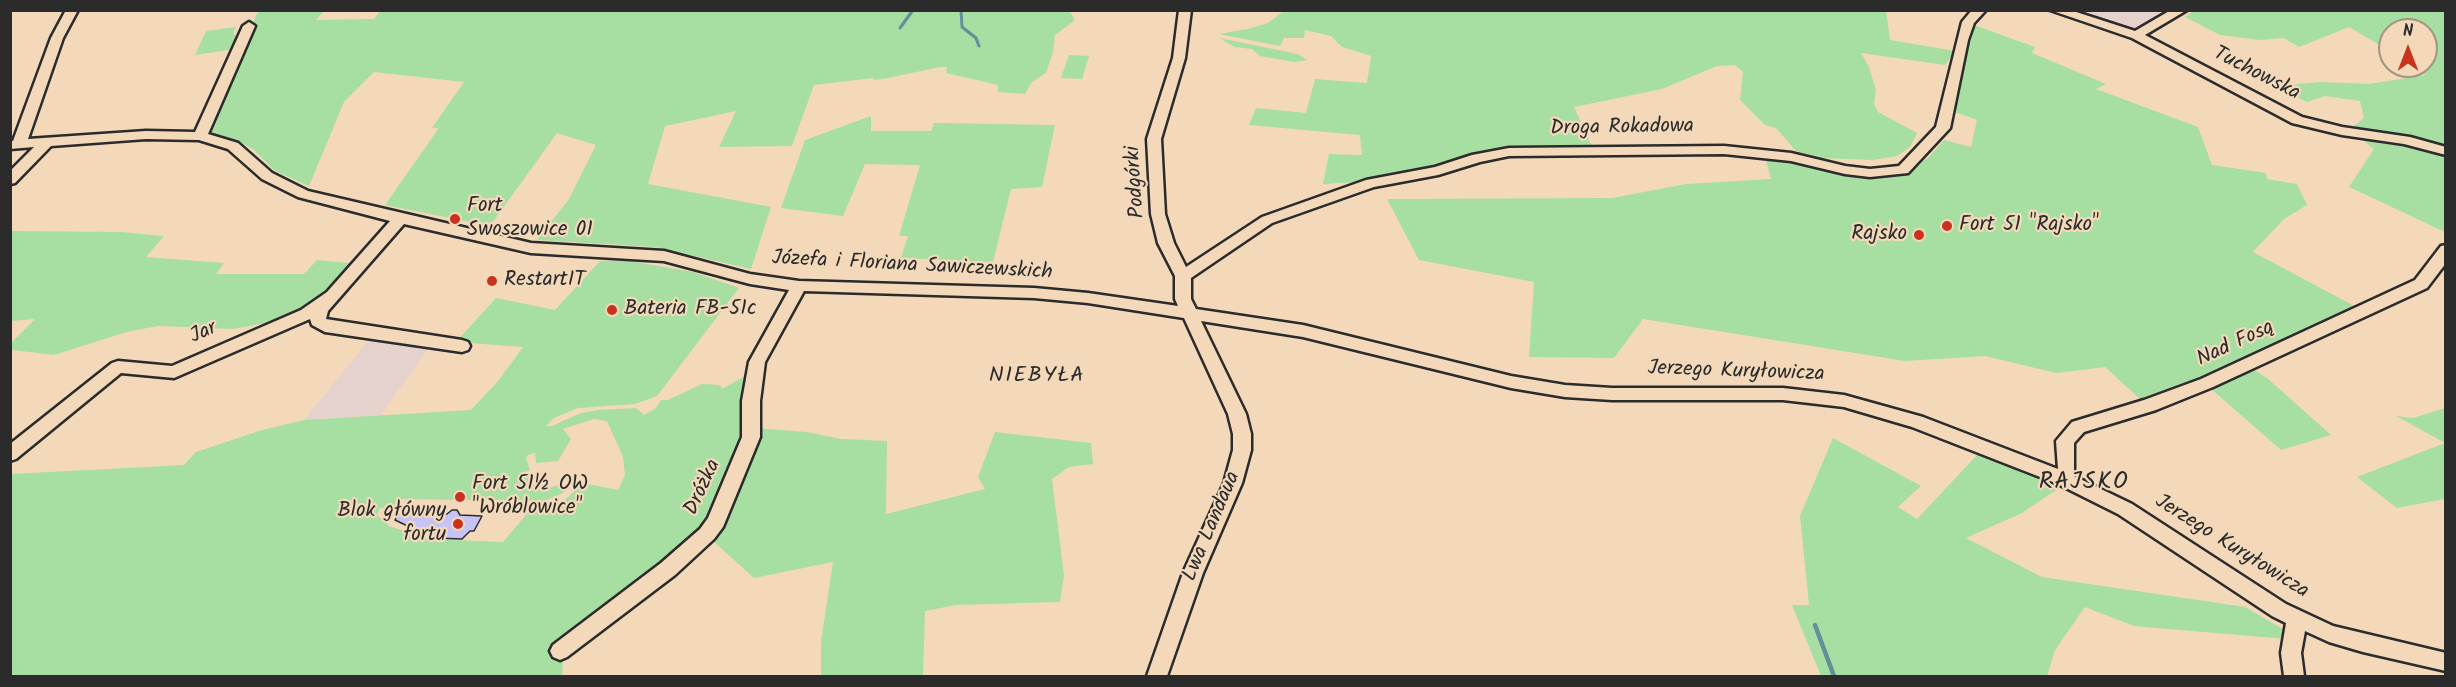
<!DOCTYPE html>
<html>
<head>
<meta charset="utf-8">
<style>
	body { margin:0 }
	#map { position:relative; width:2456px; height:687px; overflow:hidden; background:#f3d9ba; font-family:Kalam,sans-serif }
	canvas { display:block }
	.frame { position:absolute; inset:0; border:12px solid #2b2b2b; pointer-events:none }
	.north { position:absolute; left:2378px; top:18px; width:60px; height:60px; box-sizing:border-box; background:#f3d9ba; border:2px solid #a39381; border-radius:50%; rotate:0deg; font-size:16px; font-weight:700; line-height:24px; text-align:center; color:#2b2b2b }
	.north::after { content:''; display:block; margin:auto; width:21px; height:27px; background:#c8321e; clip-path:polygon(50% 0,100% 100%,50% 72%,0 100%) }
</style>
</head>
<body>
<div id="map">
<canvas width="2456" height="687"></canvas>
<div class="frame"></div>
<div class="north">N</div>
</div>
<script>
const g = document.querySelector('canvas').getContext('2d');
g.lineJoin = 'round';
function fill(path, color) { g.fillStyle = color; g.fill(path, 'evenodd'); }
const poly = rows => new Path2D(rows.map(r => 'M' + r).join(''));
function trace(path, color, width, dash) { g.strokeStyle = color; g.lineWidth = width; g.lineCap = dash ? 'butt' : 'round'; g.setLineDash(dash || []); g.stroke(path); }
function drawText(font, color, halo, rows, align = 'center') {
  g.font = font + ' Kalam,sans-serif'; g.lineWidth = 4.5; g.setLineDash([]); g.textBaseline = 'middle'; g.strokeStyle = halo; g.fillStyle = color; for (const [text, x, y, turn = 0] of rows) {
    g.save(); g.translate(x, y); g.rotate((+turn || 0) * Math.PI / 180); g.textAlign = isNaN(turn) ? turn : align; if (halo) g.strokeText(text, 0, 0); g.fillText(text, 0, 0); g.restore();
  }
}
fill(poly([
	[2066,11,2177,11,2129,32],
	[372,336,431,345,381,415,304,420]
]), '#e6d2cc');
fill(poly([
	[381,10,1069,10,1075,20,1055,35,1053,52,1046,73,1032,82,1025,94,998,92,998,85,946,73,947,67,940,67,888,78,874,80,873,78,814,85,792,146,719,147,736,111,665,126,648,184,771,207,751,269,655,247,537,240,569,199,596,145,557,133,490,226,385,205,439,128,432,128,464,82,374,72,344,102,309,186,275,171,253,149,236,140,206,132,258,11,324,11,316,20,374,19],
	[1285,10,1886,10,1890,40,1955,51,1945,65,1861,53,1869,67,1876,90,1874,104,1878,112,1917,133,1910,147,1897,156,1873,160,1820,158,1796,151,1776,128,1765,125,1740,100,1743,72,1735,65,1717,66,1662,89,1574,107,1593,149,1531,148,1493,151,1438,168,1359,182,1323,184,1329,154,1362,155,1360,135,1249,125,1256,108,1306,113,1315,79,1367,83,1371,56,1342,47,1331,36,1305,30,1304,38,1284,38,1280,46,1219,34,1248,29,1268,23],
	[2195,10,2445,11,2445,232,2349,187,2374,149,2349,130,2364,118,2360,101,2325,96,2307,102,2284,91,2297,84,2322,82,2369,84,2425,75,2413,66,2426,66,2426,30,2390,30,2390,51,2349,27,2299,47,2284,38,2260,40,2220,35,2185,17],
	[1971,24,2035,47,2032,53,2106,84,2096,89,2198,127,2212,165,2266,173,2267,179,2297,184,2307,205,2284,219,2253,252,2360,309,2214,372,2140,399,2105,367,2056,373,1985,356,1905,361,1643,319,1614,358,1529,357,1534,282,1419,260,1387,199,1612,198,1686,184,1771,179,1765,157,1857,176,1906,174,1929,157,1944,140,1971,147,1977,120,1952,111],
	[236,27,233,34,241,36,236,49,195,55,206,31],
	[1219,38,1298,54,1307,60,1294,62,1260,56,1252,49,1235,47],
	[1069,55,1089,56,1082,79,1061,78],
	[871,116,871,131,931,131,934,123,1055,125,1042,187,1011,189,993,262,901,258,908,236,899,236,920,165,865,164,843,216,781,208,805,140],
	[10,231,121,232,164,236,146,257,224,263,216,274,304,274,317,260,359,264,337,289,293,318,233,329,158,326,126,332,54,355,13,350,11,352,11,343,35,319,11,321],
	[600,261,630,261,693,272,739,288,657,396,635,404,578,408,554,418,546,426,552,426,581,413,598,410,636,408,644,415,656,408,661,400,668,400,702,384,720,385,722,389,745,376,747,428,709,516,680,549,550,647,563,662,562,676,11,676,11,474,184,465,196,452,262,430,304,420,471,410,499,380,523,347,456,342,496,298,555,310],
	[594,419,607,421,623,457,625,475,618,490,583,483,565,500,532,508,503,542,430,539,389,526,377,515,380,508,394,507,397,499,544,501,561,494,572,485,560,485,543,489,535,487,529,476,522,478,520,475,530,470,526,458,528,455,535,453,536,463,558,461,571,439,563,429],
	[2254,370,2267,378,2331,435,2281,450,2210,388],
	[2445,408,2445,499,2397,508,2357,477,2445,443,2396,416,2413,418],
	[756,428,807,432,841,439,887,441,886,514,985,489,978,477,995,432,1091,443,1093,464,1069,467,1052,479,1064,575,1060,602,956,605,925,611,923,676,821,676,821,642,833,562,754,578,712,540],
	[1833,438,1921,486,1898,507,1917,519,1979,453,2062,486,2022,513,1966,538,2042,577,2245,607,2283,629,2286,639,2134,626,2085,607,2055,650,2047,676,1821,676,1792,605,1809,605,1800,516]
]), '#a7dea1');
trace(poly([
	[961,10,962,27,976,38,979,46],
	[900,28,913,10]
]), '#619198', 3);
trace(poly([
	[1815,625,1834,676]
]), '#619198', 4.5);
const building = poly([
	[400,510,437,514,447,514,452,510,457,510,460,515,482,516,474,531,470,531,462,539,434,538,425,529,416,530,395,520,400,510]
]);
fill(building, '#c7c3f6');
trace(building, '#2b2b2b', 1.5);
const minor = poly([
	[66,10,78,10,63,38,28,139,146,131,195,132,243,26,249,22,255,26,208,134,238,143,272,173,308,191,531,243,664,251,750,274,799,281,1034,288,1088,293,1178,306,1175,299,1175,276,1158,243,1151,214,1147,139,1173,58,1179,10,1191,10,1185,58,1161,139,1165,214,1174,243,1186,267,1262,217,1366,180,1435,167,1472,155,1509,148,1724,146,1791,153,1845,166,1870,169,1899,166,1936,127,1962,22,1972,10,1986,10,1974,23,1968,40,1950,128,1908,173,1870,177,1845,174,1791,161,1724,154,1509,156,1480,162,1438,175,1374,187,1272,223,1191,278,1191,299,1196,309,1303,325,1511,376,1565,385,1612,388,1783,388,1844,395,1923,417,2058,469,2056,441,2072,422,2144,400,2201,379,2415,280,2441,246,2446,245,2446,263,2427,288,2213,387,2156,410,2084,432,2074,443,2074,476,2132,504,2286,604,2333,626,2446,653,2446,671,2363,652,2329,642,2305,631,2301,653,2304,676,2284,676,2281,653,2286,623,2272,616,2118,514,2058,484,1912,427,1844,407,1783,400,1612,400,1565,397,1511,388,1303,337,1201,321,1246,414,1251,434,1251,450,1242,483,1203,573,1167,676,1147,676,1183,573,1224,483,1233,450,1233,434,1228,414,1184,318,1088,303,1034,298,804,291,765,362,760,401,760,437,723,527,714,539,675,575,567,657,560,660,553,657,550,651,553,645,661,563,700,529,708,518,742,437,742,401,749,362,789,290,750,284,664,261,531,253,404,224,328,311,326,319,462,340,468,342,470,346,468,350,462,352,325,332,312,325,310,319,174,378,121,373,16,459,10,461,10,444,112,363,118,361,172,366,301,310,327,292,390,221,298,197,262,179,228,149,199,140,146,139,51,146,15,183,10,184,10,171,34,147,10,149,10,141,13,141,51,38,66,10],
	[2050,10,2070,10,2135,31,2171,10,2187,10,2145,35,2302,117,2342,127,2410,137,2446,147,2446,155,2404,144,2342,135,2292,123,2132,38,2050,10]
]);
trace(minor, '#2b2b2b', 5);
fill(minor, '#f3d9ba');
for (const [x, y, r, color] of [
	[455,219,6,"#c8321e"],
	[1947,226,6,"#c8321e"],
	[1919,235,6,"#c8321e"],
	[492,281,6,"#c8321e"],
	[612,310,6,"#c8321e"],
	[460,497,6,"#c8321e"],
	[458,524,6,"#c8321e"]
]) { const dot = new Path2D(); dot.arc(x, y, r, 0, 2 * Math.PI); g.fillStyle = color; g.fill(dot); trace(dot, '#f3d9ba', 2); }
drawText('21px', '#2b2b2b', '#f3d9ba', [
	["Tuchowska",2256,75,27],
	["Droga Rokadowa",1622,129,-1],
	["Podgórki",1137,182,-94],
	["Józefa i Floriana Sawiczewskich",912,267,3],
	["Jar",204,334,-24],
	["Nad Fosą",2236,345,-25],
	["Jerzego Kuryłowicza",1736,373,2],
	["Dróżka",704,488,-65],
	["Lwa Landaua",1213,527,-67],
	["Jerzego Kuryłowicza",2231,548,32]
]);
drawText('21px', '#2b2b2b', '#f3d9ba', [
	["Fort",467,207],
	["Swoszowice 01",467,231],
	["Fort 51 \"Rajsko\"",1959,226],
	["Rajsko",1907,235,"right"],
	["RestartIT",504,281],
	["Bateria FB-51c",624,310],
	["Fort 51½ OW",472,485],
	["\"Wróblowice\"",472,509],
	["Blok główny",446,512,"right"],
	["fortu",446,536,"right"]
], 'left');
g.letterSpacing = '1.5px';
drawText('22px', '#2b2b2b', '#f3d9ba', [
	["NIEBYŁA",1037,377]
]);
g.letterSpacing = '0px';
g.letterSpacing = '1.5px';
drawText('24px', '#2b2b2b', '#f3d9ba', [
	["RAJSKO",2084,484]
]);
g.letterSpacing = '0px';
</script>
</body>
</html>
